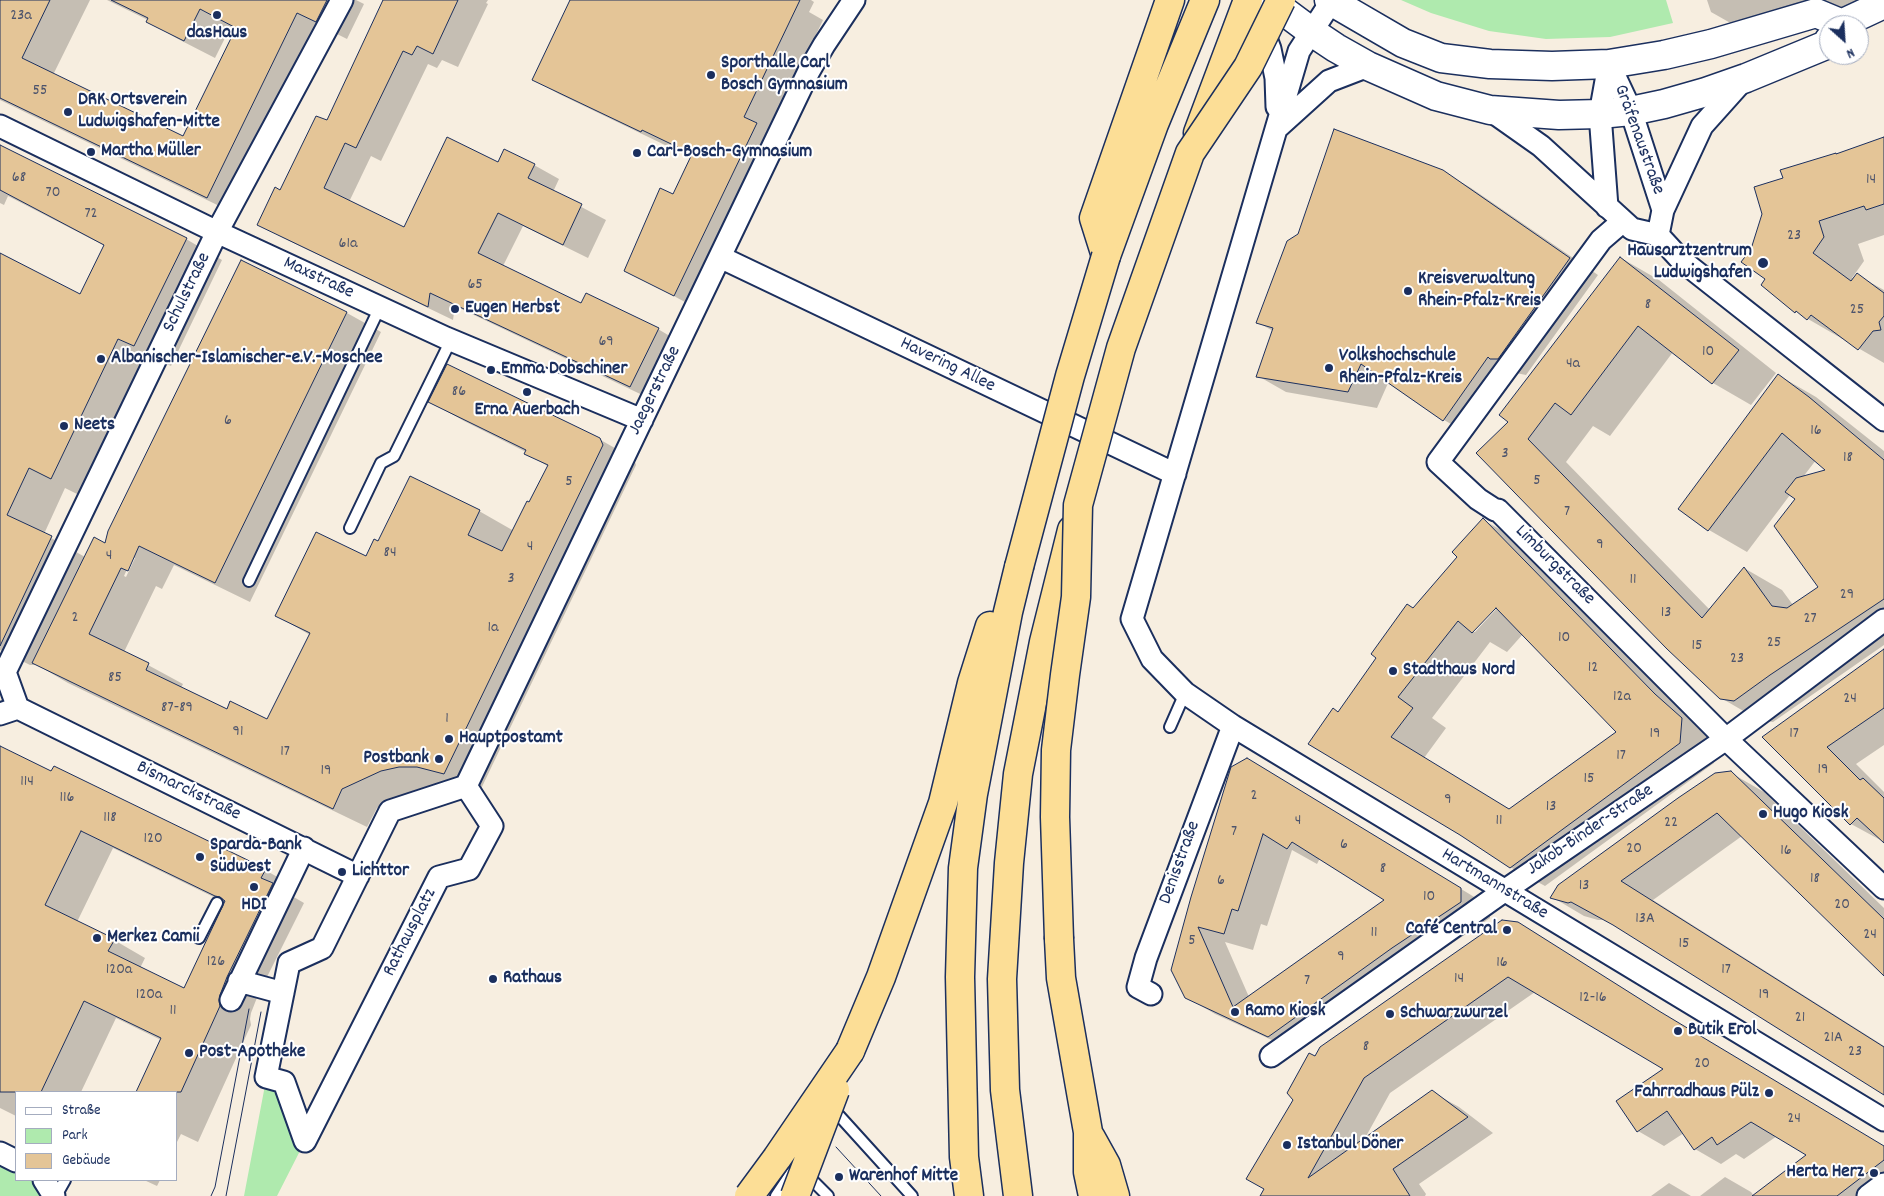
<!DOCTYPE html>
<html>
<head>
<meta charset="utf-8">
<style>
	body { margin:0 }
	#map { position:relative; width:1884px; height:1196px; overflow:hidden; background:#f7eee0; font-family:Dekko,sans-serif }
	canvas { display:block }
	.legend { position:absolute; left:15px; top:1091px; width:162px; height:90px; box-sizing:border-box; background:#fff; border:1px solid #a4acbf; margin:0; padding:6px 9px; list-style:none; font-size:15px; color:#1b2f5e }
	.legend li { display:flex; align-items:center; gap:10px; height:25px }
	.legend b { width:25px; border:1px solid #a4acbf }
	.north { position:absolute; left:1819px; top:15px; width:50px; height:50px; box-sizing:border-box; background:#fff; border:1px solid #a4acbf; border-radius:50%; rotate:154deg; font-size:14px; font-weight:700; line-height:20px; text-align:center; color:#1b2f5e }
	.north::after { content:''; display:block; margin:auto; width:18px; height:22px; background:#1b2f5e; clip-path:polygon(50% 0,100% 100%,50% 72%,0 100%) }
</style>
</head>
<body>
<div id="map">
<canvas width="1884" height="1196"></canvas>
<ul class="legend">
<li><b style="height:6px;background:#fff"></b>Straße</li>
<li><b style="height:14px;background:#afeaae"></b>Park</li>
<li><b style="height:14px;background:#e4c597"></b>Gebäude</li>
</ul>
<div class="north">N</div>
</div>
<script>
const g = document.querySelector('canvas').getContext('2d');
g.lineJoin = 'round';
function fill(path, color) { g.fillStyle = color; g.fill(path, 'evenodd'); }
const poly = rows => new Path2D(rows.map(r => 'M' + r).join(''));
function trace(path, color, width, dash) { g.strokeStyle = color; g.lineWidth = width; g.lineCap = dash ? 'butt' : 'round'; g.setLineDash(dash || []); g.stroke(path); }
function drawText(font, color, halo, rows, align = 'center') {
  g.font = font + ' Dekko,sans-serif'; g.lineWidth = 4; g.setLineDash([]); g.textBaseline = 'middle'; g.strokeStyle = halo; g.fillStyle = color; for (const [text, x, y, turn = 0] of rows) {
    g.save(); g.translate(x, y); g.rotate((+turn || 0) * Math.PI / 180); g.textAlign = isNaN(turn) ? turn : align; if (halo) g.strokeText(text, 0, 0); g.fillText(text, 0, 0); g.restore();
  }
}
fill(poly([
	[1401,0,1666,0,1673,23,1610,37,1546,39,1489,31,1431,13],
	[266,1080,283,1084,304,1143,277,1196,244,1196],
	[0,1153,16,1161,16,1180,44,1180,54,1196,0,1196]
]), '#afeaae');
fill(poly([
	[0,0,90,0,53,75,184,138,237,29,231,26,215,58,178,39,147,21,148,20,107,0,356,0,364,4,347,39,329,30,238,215,0,100],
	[385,0,488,0,486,3,488,4,458,67,442,60,437,68,428,64,381,161,371,156,349,202,404,229,499,164,534,165,559,179,553,192,606,220,588,258,523,226,503,266,582,304,658,329,683,344,655,401,455,306,453,320,283,238,258,224,327,122],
	[572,0,811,0,814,2,809,12,823,20,770,131,700,310,625,270,674,196,693,156,668,144,667,146,559,94,533,79],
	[1707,0,1877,0,1757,38,1711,12],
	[1884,138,1884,235,1858,244,1864,261,1852,278,1855,278,1857,275,1884,290,1884,363,1808,319,1773,295,1752,249,1784,179,1838,155],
	[0,147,186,239,222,260,171,366,155,359,87,499,65,488,44,534,85,557,105,545,241,261,347,313,381,332,250,602,174,565,162,589,156,586,124,652,183,684,181,688,227,710,268,721,310,635,277,616,367,558,379,543,479,511,514,531,530,504,549,467,526,453,526,452,464,421,430,402,599,439,634,459,636,465,479,793,434,786,415,790,377,808,367,827,68,683,37,665,30,665,0,650,0,254,81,295,105,246,8,196,4,205,0,203],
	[132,558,135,558,126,577,124,576],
	[1442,171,1471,188,1598,275,1526,375,1516,373,1472,436,1444,420,1389,381,1377,408,1286,392,1258,376,1273,331,1257,322],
	[1621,258,1659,280,1776,373,1751,405,1713,383,1673,352,1610,436,1593,426,1566,462,1710,610,1744,568,1782,590,1793,605,1819,588,1796,499,1790,495,1747,552,1709,530,1679,509,1778,375,1816,397,1884,451,1884,645,1773,722,1759,720,1721,698,1509,422],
	[1816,460,1828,470,1803,477],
	[1483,520,1517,539,1716,739,1714,763,1545,886,1510,867,1339,713,1414,609,1459,557],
	[1499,603,1501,604,1475,632,1472,632],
	[1523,634,1618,732,1510,810,1424,758,1446,728,1432,718,1490,642,1507,652],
	[1884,650,1884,745,1856,764,1884,792,1884,842,1851,824,1764,737],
	[0,748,265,870,297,888,292,896,304,903,258,995,251,1013,250,1019,251,1025,198,1142,181,1134,176,1144,176,1092,137,1092,161,1040,116,1018,81,1092,16,1092,16,1116,0,1108],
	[113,848,226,903,184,990,140,968,145,958,114,940,77,922],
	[267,894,269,895,257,920,254,920],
	[1731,773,1764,792,1884,908,1884,975,1742,836,1653,900,1884,1046,1884,1094,1625,931,1604,920,1598,920,1584,916,1552,897,1559,886,1606,850,1716,774],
	[1276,776,1489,906,1490,918,1421,964,1298,1052,1215,1014,1186,997,1172,969],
	[1292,850,1317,864,1320,858,1386,900,1249,997,1225,942,1253,950,1261,924,1267,926],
	[1517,923,1685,1028,1884,1147,1884,1195,1882,1196,1700,1196,1725,1177,1751,1192,1754,1196,1808,1155,1777,1136,1744,1159,1736,1154,1721,1164,1695,1149,1684,1133,1664,1146,1638,1131,1666,1069,1535,992,1390,1093,1364,1140,1432,1092,1459,1107,1493,1133,1419,1184,1426,1194,1425,1196,1261,1196,1265,1189,1294,1100,1315,1058],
	[144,1180,160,1180,157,1186],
	[1669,1183,1691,1196,1651,1196]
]), '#0003');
const building = poly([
	[0,0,50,0,22,58,183,136,236,28,200,9,184,41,146,22,148,18,111,0,327,0,316,22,297,13,207,198,0,98,0,0],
	[383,0,458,0,433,54,417,46,412,55,403,51,356,148,345,143,324,188,404,227,447,137,498,162,504,149,535,164,528,178,582,204,563,245,498,213,478,253,581,303,586,293,659,328,630,387,430,293,428,307,257,225,275,187,280,190,316,116,327,120,383,0],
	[570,0,800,0,744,117,757,123,674,296,624,271,660,188,673,194,692,154,642,130,641,132,532,80,570,0],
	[1334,129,1443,170,1570,258,1498,359,1490,359,1488,357,1443,421,1361,364,1348,392,1256,377,1273,328,1256,323,1287,241,1298,234,1334,129],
	[1884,137,1884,204,1866,210,1864,206,1819,221,1824,237,1813,253,1851,281,1857,273,1884,293,1884,316,1879,322,1881,330,1873,331,1858,350,1811,315,1807,320,1796,311,1795,313,1761,285,1765,279,1741,262,1751,249,1762,214,1754,187,1783,178,1780,170,1836,153,1836,154,1884,137],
	[0,145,187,238,134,346,118,339,51,479,29,468,7,515,52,536,0,646,0,253,80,294,104,245,0,190,0,145],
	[1620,257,1739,350,1712,384,1638,326,1571,415,1555,403,1528,439,1702,618,1744,567,1772,606,1787,608,1818,587,1774,526,1795,499,1785,492,1796,478,1825,470,1782,433,1708,531,1678,509,1778,374,1809,397,1884,460,1884,599,1770,675,1734,701,1720,699,1667,649,1476,453,1508,422,1499,415,1620,257],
	[241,260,347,312,215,583,139,546,128,571,121,568,89,634,149,663,146,670,227,709,230,701,267,719,310,633,275,616,316,532,366,556,374,539,378,541,410,476,480,510,468,535,502,551,527,501,529,502,548,465,524,454,526,450,428,402,447,364,600,438,603,445,444,774,417,767,399,767,381,771,342,789,333,809,32,663,94,537,105,543,108,531,241,260],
	[1483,518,1655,694,1682,718,1680,743,1510,868,1460,835,1308,744,1333,708,1338,712,1376,658,1371,654,1407,604,1413,608,1457,557,1452,552,1483,518],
	[1496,608,1616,732,1509,809,1391,737,1413,708,1398,697,1458,621,1472,633,1496,608],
	[1884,649,1884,708,1827,747,1860,780,1863,778,1884,798,1884,843,1857,818,1850,825,1762,737,1884,649],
	[0,746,51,771,54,766,266,869,261,878,273,883,227,977,220,995,219,1000,220,1006,181,1092,136,1092,161,1038,84,1001,41,1092,0,1092,0,746],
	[81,831,215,896,220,897,225,901,184,988,108,951,115,939,45,905,81,831],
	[1247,758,1461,888,1461,902,1392,948,1268,1037,1185,998,1171,970,1191,897,1231,767,1247,758],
	[1263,834,1287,849,1292,842,1384,900,1233,1007,1198,927,1224,934,1232,909,1238,911,1263,834],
	[1731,771,1884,919,1884,976,1717,813,1621,881,1884,1047,1884,1095,1613,925,1571,902,1568,903,1550,898,1558,885,1678,798,1715,773,1731,771],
	[1502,920,1518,922,1659,1011,1884,1146,1884,1160,1837,1196,1752,1196,1806,1155,1751,1122,1717,1145,1712,1137,1694,1150,1667,1111,1637,1132,1616,1101,1663,1069,1508,977,1364,1078,1308,1178,1432,1090,1468,1117,1393,1169,1410,1196,1260,1196,1264,1189,1246,1179,1293,1100,1287,1093,1309,1053,1315,1056,1320,1047,1502,920]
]);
fill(building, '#e4c597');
trace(building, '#1b2f5e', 1);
const lane = poly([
	[350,528,381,463,394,456,451,340],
	[249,581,380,307],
	[1170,727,1185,693],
	[199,938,217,903],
	[832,1112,834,1110,912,1196],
	[806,1174,828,1196],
	[56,1196,65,1180],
	[776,1196,792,1172]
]);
const street = poly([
	[1331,2,1299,51,1132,619,1152,659,1185,693,1233,726,1884,1120],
	[1261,25,1270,49,1276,78,1277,107],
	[1609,64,1631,111,1663,210],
	[1490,110,1541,146,1632,229,1658,235,1681,260,1884,420],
	[0,126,217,232,446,338,642,420],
	[1277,128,1329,81,1368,66],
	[1607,207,1600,114,1609,64],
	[1623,221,1601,240,1438,462,1478,499,1495,510,1498,510,1726,739,1884,888],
	[1658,235,1663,210,1702,126,1745,78],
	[720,257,1175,474],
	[5,672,217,232,342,0],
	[0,674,5,672,18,708,358,876],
	[0,714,18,708],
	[466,786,492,826,469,869,439,877,305,1141,284,1082,266,1077,289,963,322,948,390,811,466,786],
	[466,786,809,71,824,45,854,0],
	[239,981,283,993],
	[1151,994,1138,987,1146,958,1233,726],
	[231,1000,304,848],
	[1271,1056,1504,891,1726,739,1884,620],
	[0,1153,16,1161],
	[44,1180,54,1196],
	[1868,1196,1884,1184]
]);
const secondary = poly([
	[1269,0,1312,32,1336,48,1368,66,1436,96,1490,110,1559,115,1600,114,1631,111,1664,104,1706,92,1746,78,1826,45,1829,40],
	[1329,0,1403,43,1441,58,1490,64,1552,66,1609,64,1664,55,1711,44,1816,13,1840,23],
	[1839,25,1884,4]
]);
const highway = poly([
	[1198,133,1248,0],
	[1106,256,1154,124,1205,0],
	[1106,256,1094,218,1170,0],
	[1059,939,1061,978,1088,1132,1088,1172,1093,1196],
	[850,1051,881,977,943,803,972,683,990,626],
	[1091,1138,1106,1165,1115,1196],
	[969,1196,964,1157,960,977,963,868,973,794,1008,612,1019,567],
	[1018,1196,1005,1090,1002,979,1009,863,1018,774,1044,642,1072,530]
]);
trace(lane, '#1b2f5e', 14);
trace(street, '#1b2f5e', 25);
trace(secondary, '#1b2f5e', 31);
trace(highway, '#1b2f5e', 31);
trace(lane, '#fff', 10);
trace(street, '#fff', 21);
trace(secondary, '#fff', 28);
trace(highway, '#fcde96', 28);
trace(poly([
	[836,1147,881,1196],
	[211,1196,215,1187,249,1009],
	[226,1196,261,1012]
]), '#1b2f5e', 1);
const highwayBridge = poly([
	[1019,567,1070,376,1106,256],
	[1059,939,1055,817,1056,750,1065,675,1076,597,1078,505,1121,348,1190,153,1248,67,1281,0],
	[749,1196,777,1158,850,1051],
	[795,1196,835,1090]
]);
trace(highwayBridge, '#1b2f5e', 31, []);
trace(highwayBridge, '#fcde96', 28);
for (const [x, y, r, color] of [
	[217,15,5,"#1b2f5e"],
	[711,75,5,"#1b2f5e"],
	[68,112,5,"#1b2f5e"],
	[91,152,5,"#1b2f5e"],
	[637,153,5,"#1b2f5e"],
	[1763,263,6,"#1b2f5e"],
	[1408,291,5,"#1b2f5e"],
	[455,309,5,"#1b2f5e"],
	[101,359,5,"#1b2f5e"],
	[1329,368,5,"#1b2f5e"],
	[491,370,5,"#1b2f5e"],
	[527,392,5,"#1b2f5e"],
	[64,426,5,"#1b2f5e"],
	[1393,671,5,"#1b2f5e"],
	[449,739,5,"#1b2f5e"],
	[439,759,5,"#1b2f5e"],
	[1763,814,5,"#1b2f5e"],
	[200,857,5,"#1b2f5e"],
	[342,872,5,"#1b2f5e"],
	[254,887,5,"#1b2f5e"],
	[1507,930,5,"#1b2f5e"],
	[97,938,5,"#1b2f5e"],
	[493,979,5,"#1b2f5e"],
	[1235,1012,5,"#1b2f5e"],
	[1390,1014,5,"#1b2f5e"],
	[1678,1031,5,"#1b2f5e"],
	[189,1053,5,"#1b2f5e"],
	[1769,1093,5,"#1b2f5e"],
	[1287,1145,5,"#1b2f5e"],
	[1874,1173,5,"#1b2f5e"],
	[839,1177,5,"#1b2f5e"]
]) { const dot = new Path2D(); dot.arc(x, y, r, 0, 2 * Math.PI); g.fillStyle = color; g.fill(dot); trace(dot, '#fff', 2); }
drawText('16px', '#4d546c', null, [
	["23a",21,17],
	["55",40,92],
	["68",19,179],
	["14",1871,181],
	["70",53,194],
	["72",91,215],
	["23",1794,237],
	["61a",348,245],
	["65",475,286],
	["8",1648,306],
	["25",1857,311],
	["69",606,343],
	["10",1708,353],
	["4a",1573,365],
	["86",459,393],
	["6",228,422],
	["16",1816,432],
	["3",1505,455],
	["18",1848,459],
	["5",1537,482],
	["5",569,483],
	["7",1567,513],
	["9",1600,546],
	["4",530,548],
	["84",390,554],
	["4",109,557],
	["3",511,580],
	["11",1633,581],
	["29",1847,596],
	["13",1666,614],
	["2",75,619],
	["27",1810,620],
	["1a",493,629],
	["10",1564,639],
	["25",1774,644],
	["15",1697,647],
	["23",1737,660],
	["12",1593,669],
	["85",115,679],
	["12a",1622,698],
	["24",1850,700],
	["87-89",177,709],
	["1",447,720],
	["91",238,733],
	["19",1655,735],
	["17",1794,735],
	["17",285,753],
	["17",1621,757],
	["19",1823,771],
	["19",326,772],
	["15",1589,780],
	["114",27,783],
	["2",1254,797],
	["116",67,799],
	["9",1448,801],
	["13",1551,808],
	["118",110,819],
	["4",1298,822],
	["11",1499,822],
	["22",1671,824],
	["7",1234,833],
	["120",153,840],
	["6",1344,846],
	["20",1634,850],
	["16",1786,852],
	["8",1383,870],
	["18",1815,880],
	["6",1221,882],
	["13",1584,887],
	["10",1429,898],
	["20",1842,906],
	["13A",1645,920],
	["11",1374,934],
	["24",1870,936],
	["5",1192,942],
	["15",1684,945],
	["9",1341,958],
	["126",216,963],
	["16",1502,964],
	["120a",119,971],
	["17",1726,971],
	["14",1459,980],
	["7",1307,982],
	["120a",149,996],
	["19",1764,996],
	["12-16",1593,999],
	["11",173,1012],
	["21",1800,1019],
	["21A",1833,1039],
	["8",1366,1048],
	["23",1855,1053],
	["20",1702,1065],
	["24",1794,1120]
]);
drawText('bold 19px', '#1b2f5e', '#fff', [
	["dasHaus",217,34,"center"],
	["Sporthalle Carl",721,64],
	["Bosch Gymnasium",721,86],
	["DRK Ortsverein",78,101],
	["Ludwigshafen-Mitte",78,123],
	["Martha Müller",101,152],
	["Carl-Bosch-Gymnasium",647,153],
	["Hausarztzentrum",1752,252,"right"],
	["Ludwigshafen",1752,274,"right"],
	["Kreisverwaltung",1418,280],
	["Rhein-Pfalz-Kreis",1418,302],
	["Eugen Herbst",465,309],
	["Volkshochschule",1339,357],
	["Rhein-Pfalz-Kreis",1339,379],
	["Albanischer-Islamischer-e.V.-Moschee",111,359],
	["Emma Dobschiner",501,370],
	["Erna Auerbach",527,411,"center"],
	["Neets",74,426],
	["Stadthaus Nord",1403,671],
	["Hauptpostamt",459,739],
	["Postbank",429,759,"right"],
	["Hugo Kiosk",1773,814],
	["Sparda-Bank",210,846],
	["Südwest",210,868],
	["Lichttor",352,872],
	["HDI",254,906,"center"],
	["Café Central",1497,930,"right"],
	["Merkez Camii",107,938],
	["Rathaus",503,979],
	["Ramo Kiosk",1245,1012],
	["Schwarzwurzel",1400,1014],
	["Butik Erol",1688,1031],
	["Post-Apotheke",199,1053],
	["Fahrradhaus Pülz",1759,1093,"right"],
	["Istanbul Döner",1297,1145],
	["Herta Herz",1864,1173,"right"],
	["Warenhof Mitte",849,1177]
], 'left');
drawText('19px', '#1b2f5e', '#fff', [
	["Gräfenaustraße",1638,140,70],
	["Maxstraße",318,279,25],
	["Schulstraße",188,293,-64],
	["Havering Allee",947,366,26],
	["Jaegerstraße",656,391,-64],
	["Limburgstraße",1554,566,45],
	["Bismarckstraße",188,792,26],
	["Jakob-Binder-Straße",1591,831,-34],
	["Denisstraße",1181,863,-70],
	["Hartmannstraße",1494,885,31],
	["Rathausplatz",411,933,-63]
]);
</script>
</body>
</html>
